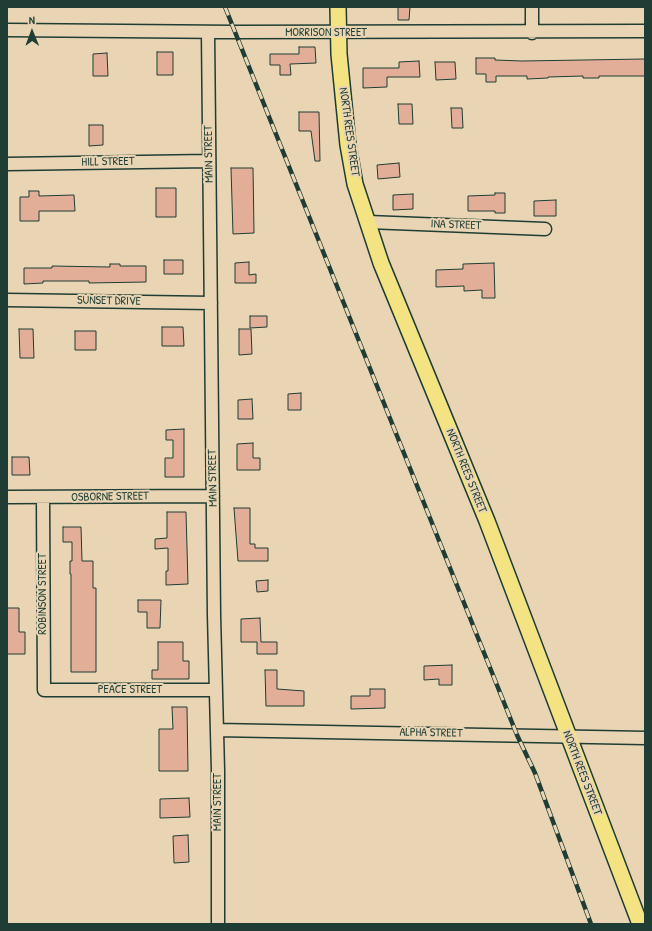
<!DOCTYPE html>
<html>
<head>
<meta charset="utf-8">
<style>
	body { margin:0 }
	#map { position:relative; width:652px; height:931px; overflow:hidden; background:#e9d5b3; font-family:"Patrick Hand",sans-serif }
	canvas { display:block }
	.frame { position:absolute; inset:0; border:8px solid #1f3d34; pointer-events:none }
	.north { position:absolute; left:12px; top:12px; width:40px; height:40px; -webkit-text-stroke:3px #e9d5b3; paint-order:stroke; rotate:359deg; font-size:11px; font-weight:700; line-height:16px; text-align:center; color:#1f3d34 }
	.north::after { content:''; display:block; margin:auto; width:14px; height:18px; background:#1f3d34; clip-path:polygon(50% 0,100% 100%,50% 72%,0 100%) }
</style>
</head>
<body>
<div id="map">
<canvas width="652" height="931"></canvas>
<div class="frame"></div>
<div class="north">N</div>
</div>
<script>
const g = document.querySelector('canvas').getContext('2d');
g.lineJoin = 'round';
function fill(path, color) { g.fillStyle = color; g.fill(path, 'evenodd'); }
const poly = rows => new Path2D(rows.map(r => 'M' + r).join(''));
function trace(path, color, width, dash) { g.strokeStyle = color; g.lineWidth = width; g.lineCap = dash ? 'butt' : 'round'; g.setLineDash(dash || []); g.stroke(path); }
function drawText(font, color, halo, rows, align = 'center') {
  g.font = font + ' "Patrick Hand",sans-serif'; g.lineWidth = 4; g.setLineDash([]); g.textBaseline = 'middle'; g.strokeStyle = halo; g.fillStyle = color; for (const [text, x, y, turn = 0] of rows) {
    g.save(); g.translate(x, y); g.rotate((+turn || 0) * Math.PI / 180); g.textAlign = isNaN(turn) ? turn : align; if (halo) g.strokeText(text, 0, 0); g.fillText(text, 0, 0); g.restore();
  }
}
const building = poly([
	[398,7,410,7,409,20,398,20,398,7],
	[299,47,315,47,316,63,290,64,291,75,280,75,280,65,270,65,270,54,299,54,299,47],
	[157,52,173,52,173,75,157,75,157,52],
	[107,53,108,76,93,76,93,54,107,53],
	[476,58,495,58,495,60,522,61,645,59,645,76,599,76,599,78,583,78,583,76,548,77,548,78,527,79,527,76,496,76,496,82,486,82,486,74,476,74,476,58],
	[419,61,420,77,387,77,387,87,363,88,363,68,399,68,399,62,419,61],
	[435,62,455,62,456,79,436,80,435,62],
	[398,104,412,104,413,124,399,124,398,104],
	[451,108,462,108,463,128,452,128,451,108],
	[299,112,319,112,320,161,315,161,311,131,299,131,299,112],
	[89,125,103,125,103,145,89,146,89,125],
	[399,163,400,177,378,179,377,165,399,163],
	[231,168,253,168,254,233,233,234,231,168],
	[156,188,176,188,176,217,156,217,156,188],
	[29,191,39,191,39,196,74,195,75,211,39,211,39,221,20,221,20,197,29,197,29,191],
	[495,193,505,193,505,213,495,213,495,211,468,211,468,196,495,195,495,193],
	[413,194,413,209,393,210,393,195,413,194],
	[556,200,556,216,534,216,534,201,556,200],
	[164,260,183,260,183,274,164,274,164,260],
	[249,262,249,275,256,274,256,283,235,283,235,263,249,262],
	[494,263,495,298,482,298,482,290,464,291,464,286,436,287,436,270,463,269,463,264,494,263],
	[110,264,120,264,120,266,146,266,146,282,89,283,89,281,43,281,43,283,24,284,24,268,52,268,52,266,110,267,110,264],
	[250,316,267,316,267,327,250,328,250,316],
	[162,327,183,327,184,346,162,346,162,327],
	[19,329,33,329,34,358,20,358,19,329],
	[239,329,251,329,252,354,239,355,239,329],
	[75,331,96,331,96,350,75,350,75,331],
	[301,393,301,410,288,410,288,394,301,393],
	[252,399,253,419,238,419,238,400,252,399],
	[184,429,184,477,165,477,165,458,173,458,173,440,166,440,166,430,184,429],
	[253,443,253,458,260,458,260,470,237,470,237,444,253,443],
	[12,457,29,457,30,475,12,475,12,457],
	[234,508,250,508,250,544,255,544,255,548,268,548,268,561,238,561,234,508],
	[167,512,186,512,188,584,166,585,166,571,168,571,168,548,155,549,155,539,167,538,167,512],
	[63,527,81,527,82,561,93,561,93,588,96,588,96,672,71,672,71,574,70,574,70,561,72,561,72,542,63,542,63,527],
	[268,580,268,591,257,592,256,581,268,580],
	[138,600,161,600,160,628,147,628,147,612,138,612,138,600],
	[7,608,19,608,19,632,25,632,25,654,7,654,7,608],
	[260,618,261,642,277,642,277,654,257,654,257,642,241,642,241,619,260,618],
	[158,642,183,642,183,661,189,661,189,679,152,679,152,670,158,670,158,642],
	[452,665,452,685,439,685,439,679,424,680,424,666,452,665],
	[265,670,277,670,277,689,304,691,304,706,266,706,265,670],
	[370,689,385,689,385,708,351,709,351,696,370,696,370,689],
	[172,707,187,707,188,771,159,771,159,729,173,729,172,707],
	[189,798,190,817,160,818,160,799,189,798],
	[188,835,189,862,174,863,173,836,188,835]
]);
fill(building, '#e3ae98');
trace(building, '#1f3d34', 1);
const minor = poly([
	[532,7,532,33],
	[7,30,235,32,645,31],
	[208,32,214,615,218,771,218,924],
	[7,164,209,161],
	[368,222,545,229],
	[7,300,211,303],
	[7,497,213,496],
	[43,497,44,690,216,690],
	[217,730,645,738]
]);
const major = poly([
	[338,7,339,54,348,145,355,184,381,263,487,521,640,924]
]);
trace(minor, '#1f3d34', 15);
trace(major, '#1f3d34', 18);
trace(minor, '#e9d5b3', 12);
trace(major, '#f4e382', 15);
const rail = poly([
	[225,7,517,735,535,773,591,924]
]);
trace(rail, '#1f3d34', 4.5);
trace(rail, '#e9d5b3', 3, [9]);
drawText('12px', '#1f3d34', '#e9d5b3', [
	["MORRISON STREET",326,33],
	["NORTH REES STREET",349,132,82],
	["MAIN STREET",209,154,-91],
	["HILL STREET",108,162,-1],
	["INA STREET",456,225,2],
	["SUNSET DRIVE",109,301,1],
	["NORTH REES STREET",466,471,68],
	["MAIN STREET",213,478,-91],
	["OSBORNE STREET",110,497,-1],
	["ROBINSON STREET",43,594,-90],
	["PEACE STREET",130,690],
	["ALPHA STREET",431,733,1],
	["NORTH REES STREET",582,773,69],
	["MAIN STREET",218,802,-90]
]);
</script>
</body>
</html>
